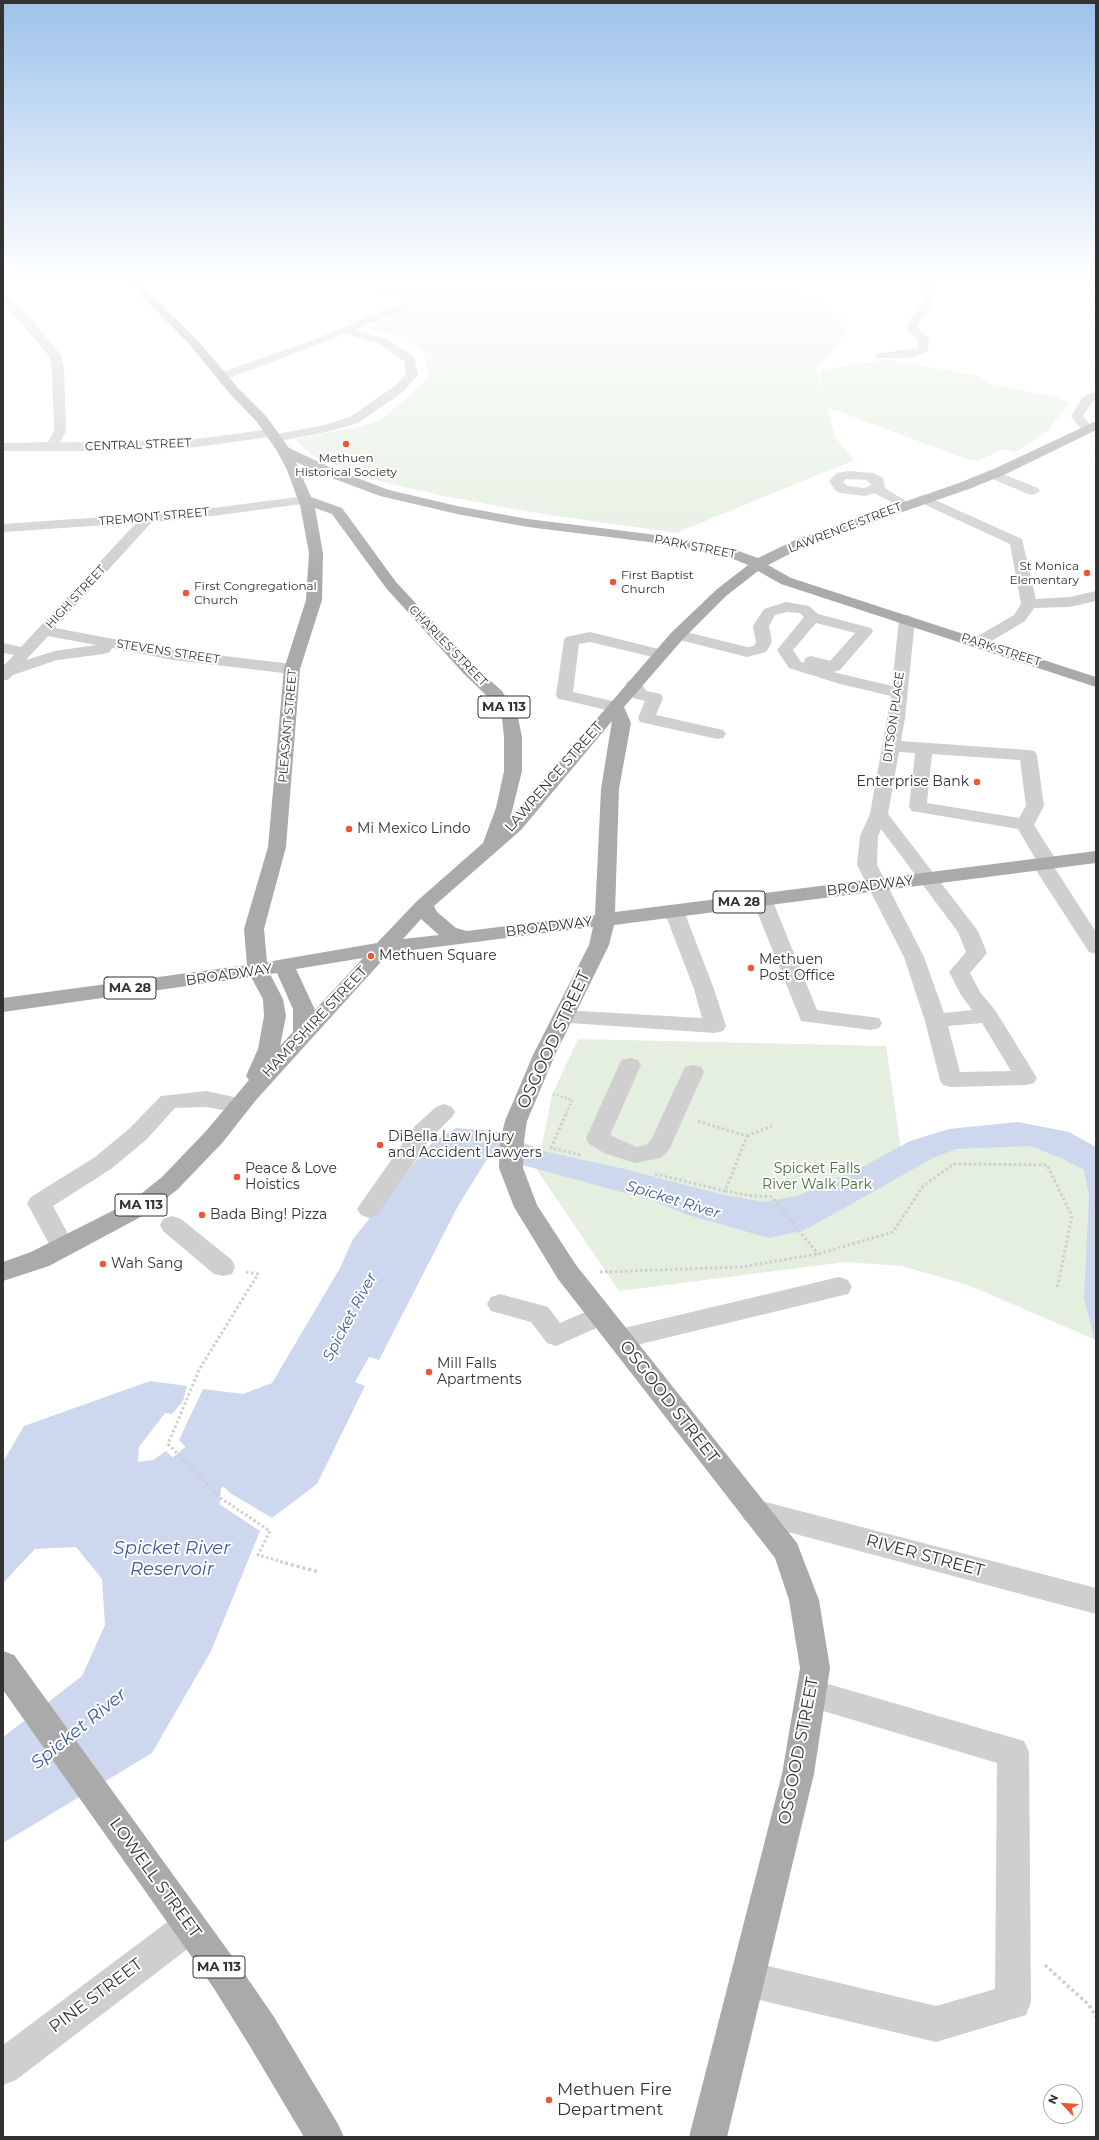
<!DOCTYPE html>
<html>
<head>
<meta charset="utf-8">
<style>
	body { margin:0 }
	#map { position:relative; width:1099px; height:2140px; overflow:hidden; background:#fff; font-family:Montserrat,sans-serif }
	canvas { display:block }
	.frame { position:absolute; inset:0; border:4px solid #323232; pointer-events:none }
	.north { position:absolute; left:1043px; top:2084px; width:40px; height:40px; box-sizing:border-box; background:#fff; border:1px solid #adadad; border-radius:50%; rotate:295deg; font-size:11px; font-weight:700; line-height:16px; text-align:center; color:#323232 }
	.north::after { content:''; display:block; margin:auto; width:14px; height:18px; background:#ed5731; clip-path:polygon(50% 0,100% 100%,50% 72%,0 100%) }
</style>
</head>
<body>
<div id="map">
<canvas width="1099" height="2140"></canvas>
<div class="frame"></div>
<div class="north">N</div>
</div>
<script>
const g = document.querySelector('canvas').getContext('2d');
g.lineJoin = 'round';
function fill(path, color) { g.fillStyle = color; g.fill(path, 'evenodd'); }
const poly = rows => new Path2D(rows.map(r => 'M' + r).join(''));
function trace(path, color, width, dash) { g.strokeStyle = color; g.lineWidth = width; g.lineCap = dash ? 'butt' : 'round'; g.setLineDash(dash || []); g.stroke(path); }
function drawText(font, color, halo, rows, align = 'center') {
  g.font = font + ' Montserrat,sans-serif'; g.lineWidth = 4; g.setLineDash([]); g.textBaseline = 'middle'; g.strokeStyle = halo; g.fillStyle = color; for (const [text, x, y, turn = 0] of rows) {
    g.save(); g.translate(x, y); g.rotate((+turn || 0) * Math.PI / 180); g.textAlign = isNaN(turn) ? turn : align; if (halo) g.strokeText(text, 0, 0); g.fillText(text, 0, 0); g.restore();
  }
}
fill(poly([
	[351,280,785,280,839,315,850,328,816,370,824,396,819,374,822,370,888,359,978,376,987,383,1060,398,1059,400,1070,402,1048,430,1029,444,1015,452,1004,449,977,461,966,459,827,407,835,437,854,460,676,533,550,515,448,497,370,479,313,456,295,439,362,426,382,419,428,379,428,370,424,353,407,339,366,328,412,305],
	[578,1039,886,1046,902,1156,1017,1132,1096,1162,1096,1340,968,1285,902,1266,846,1262,619,1291,537,1170,552,1095]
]), '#e4efe0');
fill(poly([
	[1018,1122,1069,1132,1096,1147,1096,1345,1084,1298,1089,1196,1084,1170,1063,1159,1030,1146,956,1149,933,1158,805,1230,769,1238,688,1215,651,1200,489,1156,458,1206,379,1360,369,1357,355,1382,365,1386,317,1484,272,1518,230,1493,179,1440,203,1389,243,1394,272,1383,340,1268,353,1239,418,1158,434,1141,456,1128,494,1131,547,1152,625,1169,720,1194,764,1202,800,1195,866,1165,910,1141,949,1129],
	[150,1381,187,1386,183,1401,172,1414,165,1413,139,1447,138,1462,153,1460,166,1451,219,1504,260,1531,211,1651,152,1753,3,1843,3,1737,82,1676,105,1625,102,1579,76,1547,35,1549,3,1583,3,1462,24,1426]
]), '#cdd8ef');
fill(poly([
	[262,1411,283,1418,291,1435,283,1452,221,1488,217,1542,208,1561,186,1569,164,1561,155,1542,162,1477,171,1459,184,1448,241,1418,262,1411]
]), '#cdd8ef');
trace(poly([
	[553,1094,572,1100,566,1115]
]), '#cfcfcf', 2.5, [2, 2]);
trace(poly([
	[566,1114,551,1148,581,1155],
	[747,1136,772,1126],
	[655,1174,725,1191,747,1136,697,1121],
	[725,1191,752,1196,772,1197,818,1254],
	[246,1272,258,1274,199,1370,168,1444,222,1499,270,1531,258,1555,289,1564],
	[600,1272,741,1267,818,1254,893,1232,923,1186,954,1164,1047,1165,1072,1216,1057,1289]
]), '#cfcfcf', 3, [2.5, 2.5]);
trace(poly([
	[285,1563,319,1572],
	[1045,1965,1089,2005,1096,2017]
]), '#cfcfcf', 3.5, [3, 3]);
fill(poly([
	[920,280,931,280,937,291,934,301,918,325,918,328,930,339,928,350,926,352,908,358,877,358,875,356,877,354,917,348,918,340,908,331,906,325,924,301,927,291,920,280],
	[3,293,7,294,25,312,61,355,64,369,66,431,60,442,104,443,196,439,271,429,276,430,277,434,325,425,350,417,395,386,406,374,404,361,378,343,345,334,227,379,223,380,217,376,219,373,311,341,404,302,410,305,408,307,355,330,386,339,414,356,418,375,403,392,358,423,327,432,275,442,270,441,269,437,196,447,104,451,3,451,3,443,48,442,54,431,52,369,49,356,3,302,3,293],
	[1096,391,1096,400,1092,402,1083,416,1094,429,1093,432,1083,432,1071,416,1083,397,1096,391],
	[993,470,1038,488,1040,491,1033,495,1028,494,988,477,986,474,988,471,993,470],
	[848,471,874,473,883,478,885,488,912,505,905,509,874,493,865,496,840,493,835,490,829,481,837,473,848,471],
	[846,479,866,480,872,485,864,488,848,486,843,482,846,479],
	[924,495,1022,539,1036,599,1070,597,1096,591,1096,601,1070,607,1034,608,1025,621,983,646,971,646,969,643,971,640,1014,615,1021,604,1010,544,919,502,917,499,919,496,924,495],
	[305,496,312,500,310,503,190,519,152,522,55,628,173,650,292,664,298,666,300,669,298,672,292,674,173,660,112,648,110,652,104,654,57,660,13,675,9,679,3,681,3,666,14,655,3,653,3,643,21,647,136,523,3,532,3,524,190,511,305,496],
	[48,636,96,645,55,651,26,660,48,636],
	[786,602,809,606,818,614,871,628,873,631,871,634,840,670,833,672,892,686,899,620,902,617,907,615,912,617,915,620,905,718,901,741,1028,750,1034,751,1037,755,1044,806,1034,825,1058,863,1054,867,1096,932,1096,954,1089,952,1032,864,1036,860,1018,829,912,811,909,807,915,753,899,752,888,814,978,931,987,953,970,973,980,992,995,1010,1037,1078,1034,1083,1026,1085,951,1087,943,1085,940,1080,925,1021,904,957,857,865,860,836,870,814,891,696,840,684,789,668,777,650,804,617,800,613,787,612,775,615,769,626,772,642,768,649,766,652,747,657,672,638,670,635,672,632,678,630,747,647,754,646,756,642,753,626,764,609,786,602],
	[816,623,855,633,830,661,811,656,805,658,804,663,801,662,793,650,816,623],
	[932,754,1020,760,1026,806,1019,818,927,803,932,754],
	[881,829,958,932,966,952,949,972,961,995,972,1010,944,1013,924,957,877,865,878,836,881,829],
	[982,1023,1011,1071,960,1072,948,1026,982,1023],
	[590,632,667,651,669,654,667,657,661,659,590,642,579,644,573,692,621,703,623,707,621,711,615,712,564,700,558,699,556,695,564,640,566,637,590,632],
	[634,679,640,681,646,691,661,694,663,698,656,715,723,730,726,734,723,738,717,739,640,722,638,718,645,701,633,698,626,684,628,681,634,679],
	[762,893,769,895,772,899,817,1010,879,1018,882,1023,879,1028,871,1030,801,1021,752,899,755,895,762,893],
	[674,905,681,907,684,911,714,989,726,1026,723,1031,715,1033,555,1022,552,1017,555,1012,563,1010,702,1018,694,989,664,911,667,907,674,905],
	[630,1058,638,1060,641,1065,610,1135,636,1147,646,1145,651,1140,685,1067,693,1065,701,1067,704,1072,669,1150,661,1158,635,1163,604,1153,589,1144,586,1138,619,1065,622,1060,630,1058],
	[206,1091,248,1100,251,1105,248,1110,240,1113,206,1107,175,1108,146,1140,111,1169,53,1206,75,1247,72,1253,63,1256,54,1253,27,1203,31,1197,95,1157,130,1128,161,1096,206,1091],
	[444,1104,452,1107,455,1112,452,1117,431,1138,377,1215,369,1218,361,1215,357,1209,361,1203,415,1126,436,1107,444,1104],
	[172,1216,181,1219,232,1260,235,1267,232,1274,223,1276,214,1274,163,1231,160,1225,163,1219,172,1216],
	[839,1277,848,1280,852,1287,848,1294,620,1349,611,1346,607,1339,611,1332,620,1329,839,1277],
	[500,1294,548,1307,560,1323,601,1305,610,1308,614,1315,610,1322,556,1346,547,1343,531,1322,491,1311,487,1304,491,1297,500,1294],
	[754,1499,1096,1588,1096,1614,754,1523,744,1520,740,1511,744,1502,754,1499],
	[811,1679,1024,1741,1029,1752,1031,2002,1026,2015,936,2042,747,1997,735,1991,729,1979,735,1967,747,1961,936,2006,995,1989,997,1763,800,1704,796,1694,800,1684,811,1679],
	[190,1909,202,1914,207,1926,202,1938,16,2080,3,2085,3,2045,178,1914,190,1909]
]), '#cfcfcf');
fill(poly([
	[126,280,137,280,198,341,239,389,266,416,289,448,334,469,389,490,457,506,528,519,649,534,730,548,758,558,797,539,959,483,996,468,1096,421,1096,430,1006,474,969,489,807,545,768,565,791,578,1096,677,1096,687,781,584,758,571,726,596,683,639,624,707,631,723,619,789,615,912,1096,851,1096,863,614,925,609,945,555,1055,527,1121,524,1141,523,1168,537,1205,576,1265,797,1543,819,1600,830,1668,814,1774,727,2137,689,2137,782,1774,800,1668,789,1600,775,1558,558,1279,514,1207,499,1168,500,1141,505,1121,533,1055,589,945,593,927,389,953,256,1100,223,1142,178,1189,148,1213,49,1266,3,1281,3,1262,31,1252,132,1201,162,1177,207,1130,249,1080,246,1076,258,1049,264,1016,263,999,251,977,3,1012,3,998,247,965,244,929,268,847,284,669,306,600,309,553,300,505,287,470,277,451,257,422,231,395,190,345,126,280],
	[296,462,324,475,380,496,457,514,528,527,649,542,726,556,748,565,716,590,671,633,510,819,522,771,522,737,518,718,502,691,476,668,396,582,342,508,311,497,296,462],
	[315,508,332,514,386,588,464,674,489,698,502,718,504,737,504,771,496,808,483,843,417,901,377,943,267,962,264,929,286,847,300,669,322,600,323,553,315,508],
	[612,721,601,789,595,915,467,931,456,928,437,912,434,906,521,830,612,721],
	[421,919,439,935,403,939,421,919],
	[363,958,315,1010,296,969,363,958],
	[277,973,293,1009,293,1032,280,1046,286,1016,283,999,270,974,277,973],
	[3,1651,14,1655,237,1963,274,2017,338,2124,344,2137,304,2137,248,2043,213,1987,3,1690,3,1651]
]), '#aaa');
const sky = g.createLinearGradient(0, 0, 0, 580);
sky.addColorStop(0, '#9dc2eb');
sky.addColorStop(0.48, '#fff');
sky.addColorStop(1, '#ffffff00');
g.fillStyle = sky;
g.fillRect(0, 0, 1099, 580);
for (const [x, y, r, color] of [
	[346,444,4,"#ed5731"],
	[1087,573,4,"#ed5731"],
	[613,582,4,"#ed5731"],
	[186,593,4,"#ed5731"],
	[977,782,4,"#ed5731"],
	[349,829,4,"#ed5731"],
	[371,956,4,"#ed5731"],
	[751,968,4,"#ed5731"],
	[380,1145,4,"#ed5731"],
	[237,1177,4,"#ed5731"],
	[202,1215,4,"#ed5731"],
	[103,1264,4,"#ed5731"],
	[429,1372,4,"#ed5731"],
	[549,2100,4,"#ed5731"]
]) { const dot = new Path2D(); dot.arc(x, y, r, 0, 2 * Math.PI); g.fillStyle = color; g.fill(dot); trace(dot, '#fff', 1.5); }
drawText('12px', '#323232', '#fff', [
	["CENTRAL STREET",138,445,-2],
	["TREMONT STREET",154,517,-5],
	["LAWRENCE STREET",845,528,-21],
	["PARK STREET",695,547,11],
	["HIGH STREET",76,597,-47],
	["CHARLES STREET",448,646,46],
	["PARK STREET",1001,650,18],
	["STEVENS STREET",168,652,9],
	["DITSON PLACE",894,717,-82],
	["PLEASANT STREET",288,726,-85]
]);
drawText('12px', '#323232', '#fff', [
	["Methuen",346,458,"center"],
	["Historical Society",346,472,"center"],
	["St Monica",1079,566,"right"],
	["Elementary",1079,580,"right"],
	["First Baptist",621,575],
	["Church",621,589],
	["First Congregational",194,586],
	["Church",194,600]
], 'left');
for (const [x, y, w] of [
	[504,707,52],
	[739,902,52],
	[130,988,52],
	[141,1205,52],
	[219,1967,52]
]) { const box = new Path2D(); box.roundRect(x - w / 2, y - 11, w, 22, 3); g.fillStyle = '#fff'; g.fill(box); trace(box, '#323232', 1); }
drawText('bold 13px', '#323232', null, [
	["MA 113",504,707],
	["MA 28",739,902],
	["MA 28",130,988],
	["MA 113",141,1205],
	["MA 113",219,1967]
]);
drawText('14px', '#323232', '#fff', [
	["LAWRENCE STREET",554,777,-49],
	["BROADWAY",870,886,-7],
	["BROADWAY",549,927,-7],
	["BROADWAY",229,975,-8],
	["HAMPSHIRE STREET",315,1022,-47]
]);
drawText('14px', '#323232', '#fff', [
	["Enterprise Bank",969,782,"right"],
	["Mi Mexico Lindo",357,829],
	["Methuen Square",379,956],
	["Methuen",759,960],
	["Post Office",759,976],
	["DiBella Law Injury",388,1137],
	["and Accident Lawyers",388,1153],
	["Peace & Love",245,1169],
	["Hoistics",245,1185],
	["Bada Bing! Pizza",210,1215],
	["Wah Sang",111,1264],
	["Mill Falls",437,1364],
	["Apartments",437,1380]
], 'left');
drawText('14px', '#46713d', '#fff', [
	["Spicket Falls",817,1169],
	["River Walk Park",817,1185]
]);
drawText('italic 15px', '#3b5b99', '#fff', [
	["Spicket River",673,1200,17],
	["Spicket River",350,1317,-62]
]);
drawText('17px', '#323232', '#fff', [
	["OSGOOD STREET",554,1040,-65],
	["OSGOOD STREET",669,1402,52],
	["RIVER STREET",925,1556,15],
	["OSGOOD STREET",799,1751,-79],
	["LOWELL STREET",155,1878,54],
	["PINE STREET",96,1996,-37]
]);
drawText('17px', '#323232', '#fff', [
	["Methuen Fire",557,2090],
	["Department",557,2110]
], 'left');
drawText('italic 18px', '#3b5b99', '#fff', [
	["Spicket River",172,1549],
	["Reservoir",172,1570],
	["Spicket River",79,1729,-39]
]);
</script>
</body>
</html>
